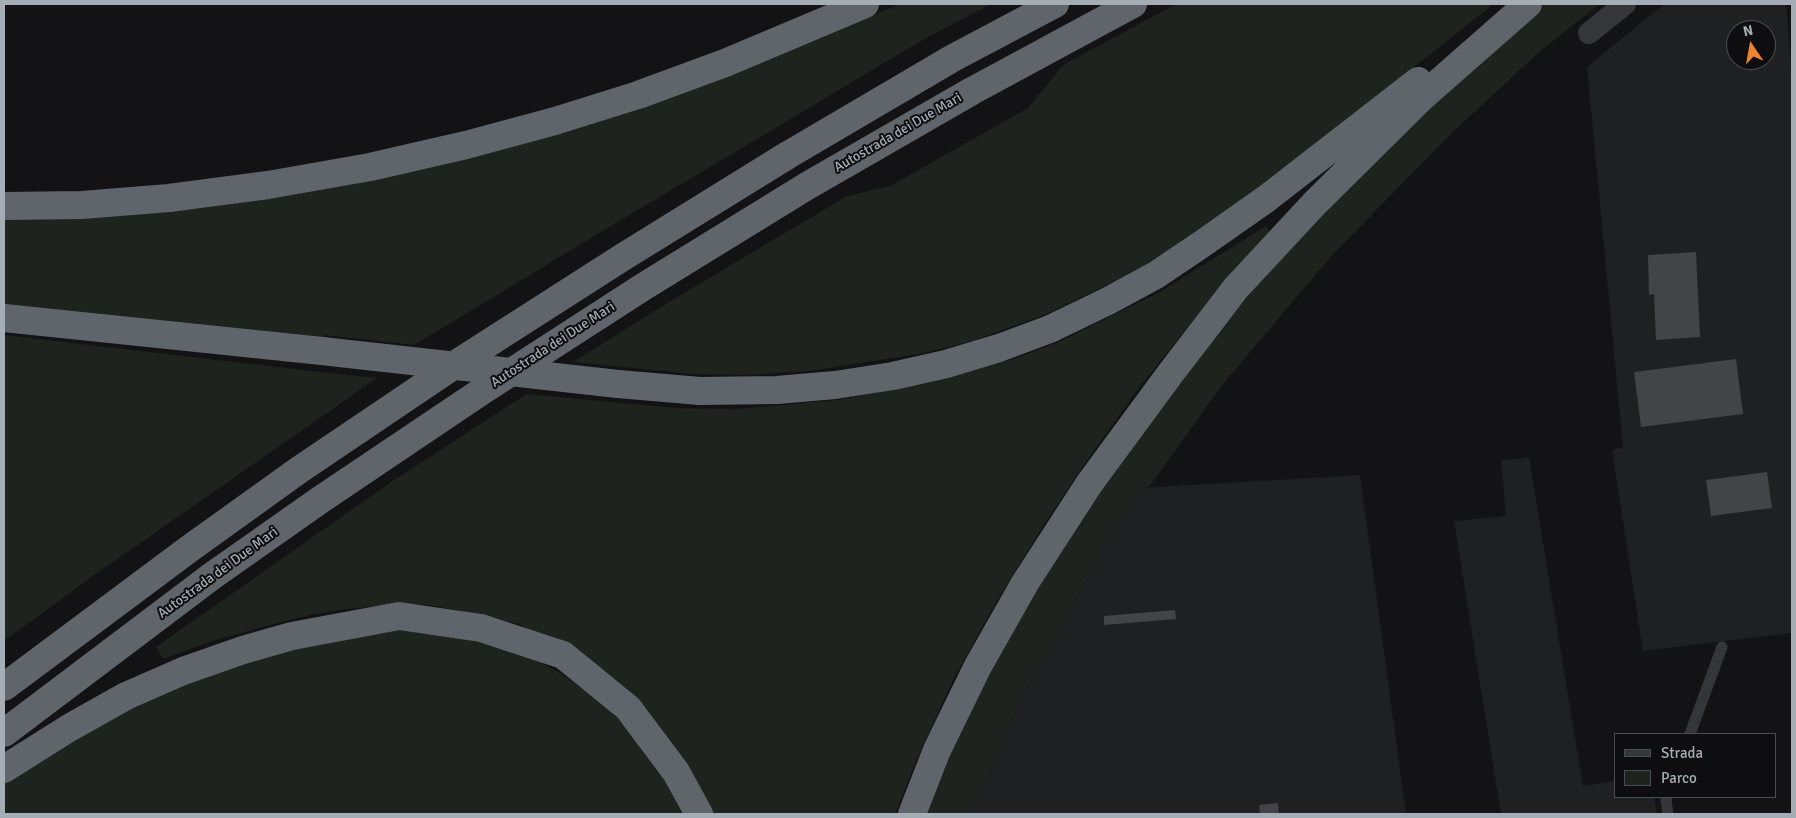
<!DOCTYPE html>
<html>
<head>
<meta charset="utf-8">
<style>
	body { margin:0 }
	#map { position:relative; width:1796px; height:818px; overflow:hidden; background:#131315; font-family:Signika,sans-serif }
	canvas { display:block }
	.frame { position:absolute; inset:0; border:5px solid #a5adb5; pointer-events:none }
	.legend { position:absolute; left:1614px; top:733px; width:162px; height:65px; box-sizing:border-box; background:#0e0e10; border:1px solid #4a4e52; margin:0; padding:6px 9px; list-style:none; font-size:15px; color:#a5adb5 }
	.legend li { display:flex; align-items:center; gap:10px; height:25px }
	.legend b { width:25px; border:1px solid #4a4e52 }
	.north { position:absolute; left:1726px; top:20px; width:50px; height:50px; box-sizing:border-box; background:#0e0e10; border:1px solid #4a4e52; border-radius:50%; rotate:348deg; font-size:14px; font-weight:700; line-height:20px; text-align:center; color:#a5adb5 }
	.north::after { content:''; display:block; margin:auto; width:18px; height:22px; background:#ef8430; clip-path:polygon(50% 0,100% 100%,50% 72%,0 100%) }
</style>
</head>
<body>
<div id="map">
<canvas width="1796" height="818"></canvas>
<div class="frame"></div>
<ul class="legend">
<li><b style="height:6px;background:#34363a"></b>Strada</li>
<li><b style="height:14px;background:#1e241d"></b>Parco</li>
</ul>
<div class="north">N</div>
</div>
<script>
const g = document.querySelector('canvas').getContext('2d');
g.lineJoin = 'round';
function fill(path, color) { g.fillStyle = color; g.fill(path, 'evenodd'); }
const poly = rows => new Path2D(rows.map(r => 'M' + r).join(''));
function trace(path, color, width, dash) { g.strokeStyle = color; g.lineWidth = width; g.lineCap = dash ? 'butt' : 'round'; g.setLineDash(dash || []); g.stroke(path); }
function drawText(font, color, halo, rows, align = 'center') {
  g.font = font + ' Signika,sans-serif'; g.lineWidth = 4; g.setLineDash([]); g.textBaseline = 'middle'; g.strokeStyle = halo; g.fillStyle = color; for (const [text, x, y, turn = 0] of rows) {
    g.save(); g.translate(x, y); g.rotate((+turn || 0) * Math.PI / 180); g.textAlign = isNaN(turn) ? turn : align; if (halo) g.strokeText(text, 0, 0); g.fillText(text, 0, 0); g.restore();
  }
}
fill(poly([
	[1664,4,1786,4,1792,81,1792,633,1643,651,1612,450,1623,447,1587,67],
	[1736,30,1766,30,1766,60,1736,60],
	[1529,458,1583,786,1615,781,1615,797,1654,797,1657,814,1501,814,1454,521,1506,516,1501,460],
	[1360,475,1406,814,969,814,1023,697,1103,551,1141,488]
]), '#1f2022');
fill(poly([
	[900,4,991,4,921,41,606,229,414,345,324,335,323,340,4,305,4,218,76,218,196,209,338,186,442,165,573,130,807,42],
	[1176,4,1494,4,1237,206,1179,245,1132,273,1044,315,972,341,924,353,809,371,748,375,692,374,573,362,669,302,847,196,890,186,1028,108,1063,65],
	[1545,4,1600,4,1539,52,1455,130,1333,254,1223,384,1149,487,1141,488,1103,551,1023,697,969,814,924,814,957,731,998,651,1091,502,1206,348,1246,299,1302,235,1430,106],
	[1266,226,1270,231,1265,238,1217,291,1141,385,1083,466,1045,523,998,599,954,678,918,756,895,814,710,814,557,645,519,624,476,614,430,605,399,604,346,609,309,615,263,627,215,640,163,659,156,647,394,480,527,394,675,408,737,409,838,400,921,383,1014,359,1059,342,1158,293],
	[4,335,319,372,377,378,93,576,4,641],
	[387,629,422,629,465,635,539,661,560,673,601,702,637,738,670,785,684,814,4,814,4,782,104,713,201,667]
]), '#1e241d');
fill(poly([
	[1696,252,1700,337,1656,340,1654,294,1649,295,1648,255],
	[1736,359,1743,414,1641,427,1634,372],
	[1767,472,1772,508,1711,516,1706,480],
	[1175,610,1176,619,1104,625,1104,616],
	[1278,803,1279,814,1260,814,1259,805]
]), '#424448');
trace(poly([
	[1690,734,1722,647],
	[1667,797,1666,800,1668,814]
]), '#34363a', 11);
trace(poly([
	[1589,33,1625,4]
]), '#34363a', 22);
trace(poly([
	[4,206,82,205,169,198,268,185,370,167,466,145,555,121,638,95,725,63,865,4],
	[4,318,322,351],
	[618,384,700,391,777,390,835,385,893,376,946,364,999,348,1050,329,1108,301,1156,275,1202,244,1266,199,1418,81],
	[4,687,189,549,299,470,459,362,623,257,788,155,953,58,1055,4],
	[4,733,212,576,320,500,482,391,643,287,807,186,972,91,1133,4],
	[4,769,69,728,126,696,183,671,243,650,292,636,399,616,481,628,563,655,628,708,676,772,699,814],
	[912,814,937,750,978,666,1025,583,1089,484,1170,374,1236,288,1314,204,1421,98,1528,4]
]), '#60656b', 28);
trace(poly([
	[322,351,618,384]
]), '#60656b', 28);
drawText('14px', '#a5adb5', '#0e0e10', [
	["Autostrada dei Due Mari",898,133,-30],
	["Autostrada dei Due Mari",553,345,-33],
	["Autostrada dei Due Mari",218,573,-36]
]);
</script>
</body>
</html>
